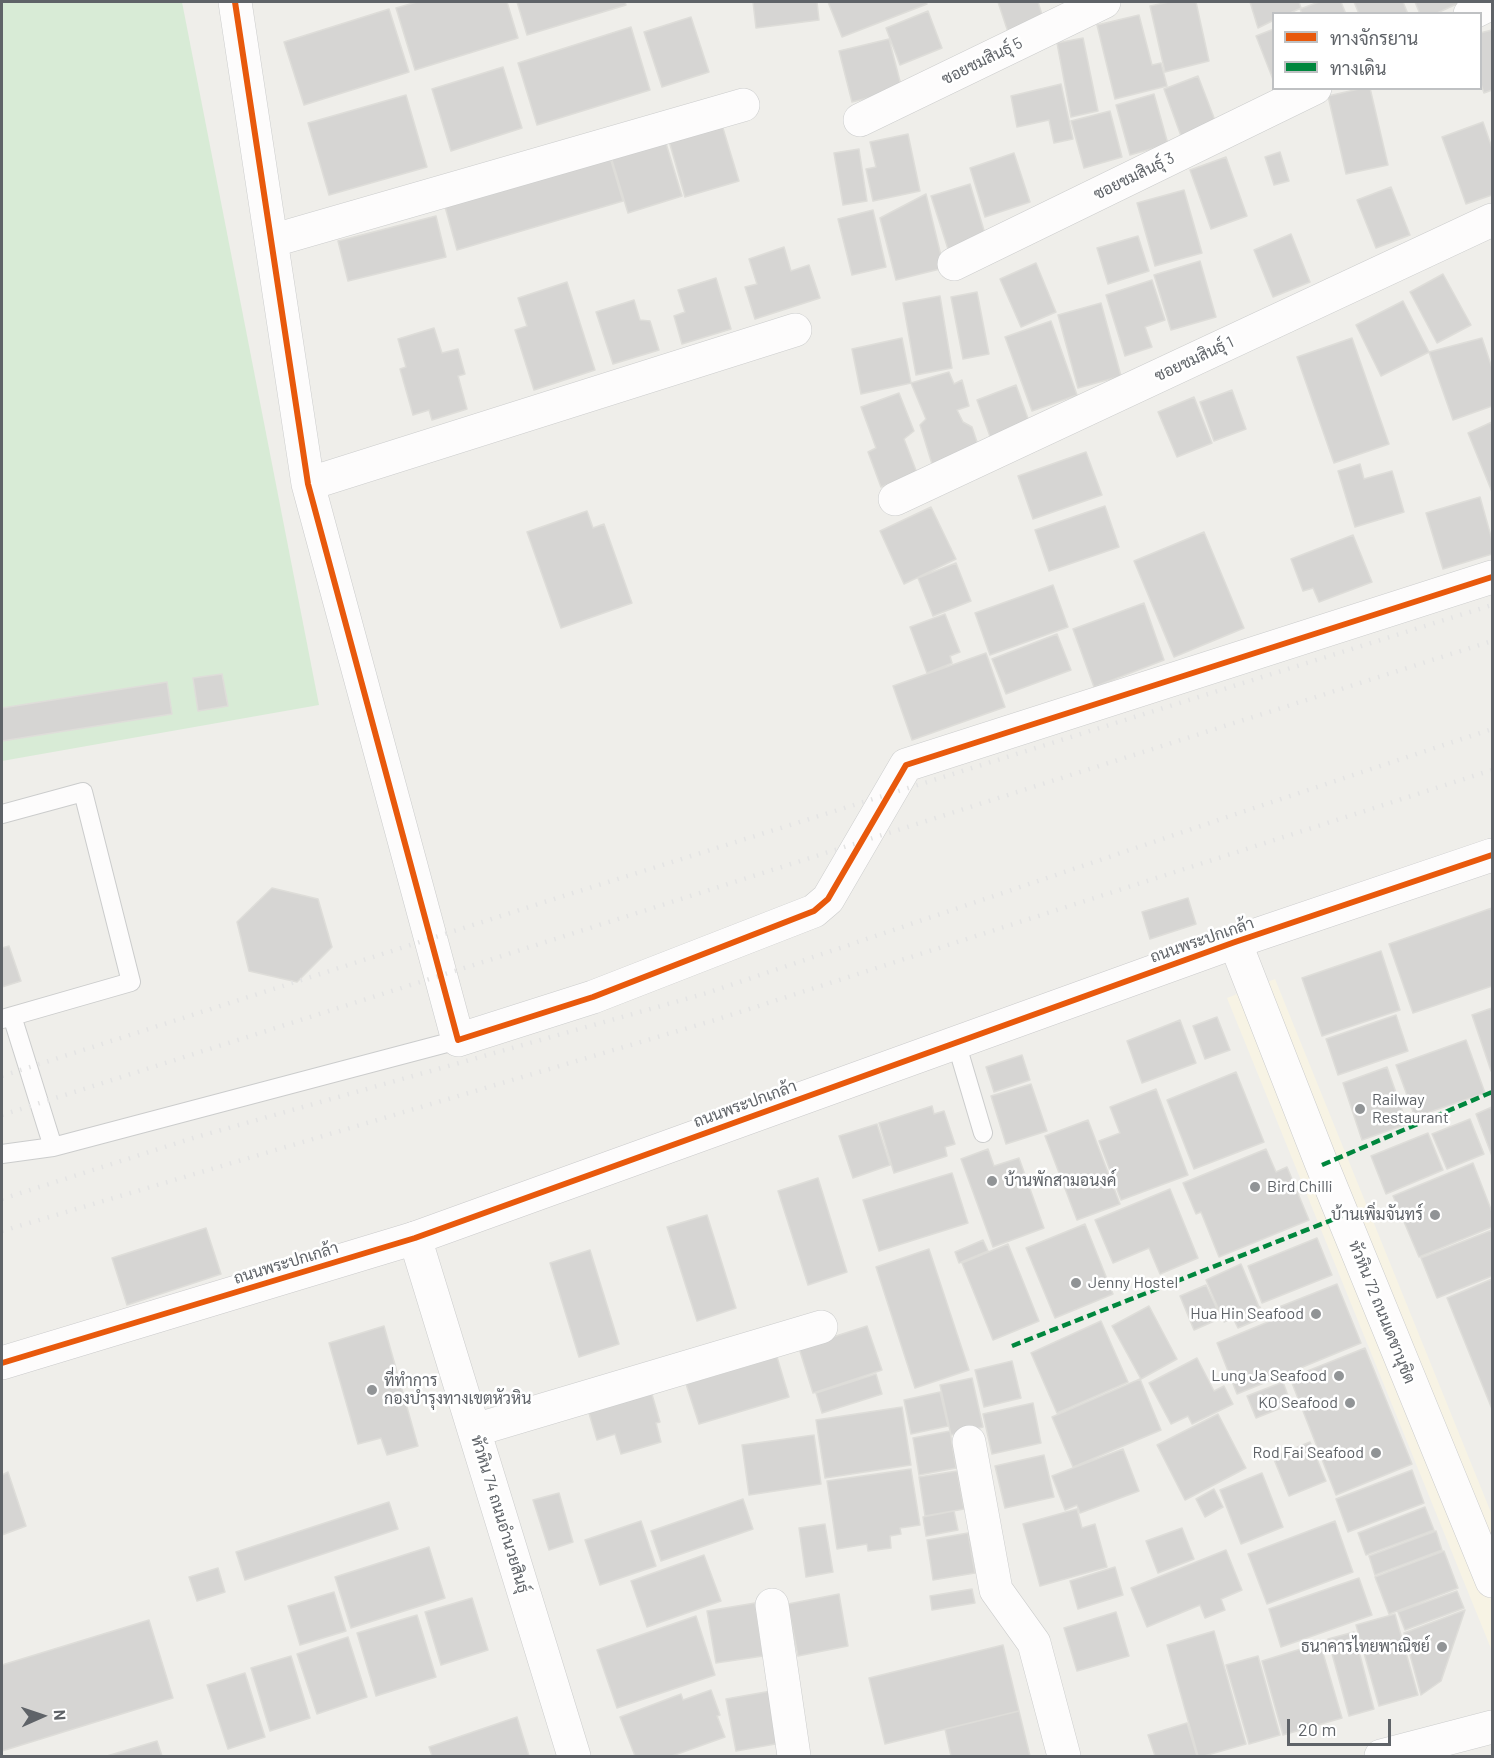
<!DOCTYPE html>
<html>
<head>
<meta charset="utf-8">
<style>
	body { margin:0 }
	#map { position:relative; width:1494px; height:1758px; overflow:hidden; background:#efeeea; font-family:Barlow,Sarabun,sans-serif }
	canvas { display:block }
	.frame { position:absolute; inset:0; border:3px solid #5f6368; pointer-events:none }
	.legend { position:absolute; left:1272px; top:12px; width:210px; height:78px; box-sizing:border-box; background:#fff; border:2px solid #bfc1c3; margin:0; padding:8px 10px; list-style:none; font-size:18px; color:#5f6368 }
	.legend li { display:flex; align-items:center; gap:12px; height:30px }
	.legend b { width:30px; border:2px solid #bfc1c3 }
	.north { position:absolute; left:12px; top:1686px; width:60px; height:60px; -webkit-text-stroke:4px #fff; paint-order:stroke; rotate:87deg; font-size:16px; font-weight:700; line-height:24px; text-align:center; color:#5f6368 }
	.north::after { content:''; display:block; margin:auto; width:21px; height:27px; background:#5f6368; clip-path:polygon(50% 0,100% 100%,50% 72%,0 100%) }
	.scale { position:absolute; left:1287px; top:1719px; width:104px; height:27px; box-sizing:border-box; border:3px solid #5f6368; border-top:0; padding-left:8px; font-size:18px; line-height:21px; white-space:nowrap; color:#5f6368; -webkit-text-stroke:4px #fff; paint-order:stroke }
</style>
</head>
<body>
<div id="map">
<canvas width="1494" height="1758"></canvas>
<div class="frame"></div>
<ul class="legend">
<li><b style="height:8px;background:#e8590c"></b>ทางจักรยาน</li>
<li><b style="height:8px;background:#00873e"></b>ทางเดิน</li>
</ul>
<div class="north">N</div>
<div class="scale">20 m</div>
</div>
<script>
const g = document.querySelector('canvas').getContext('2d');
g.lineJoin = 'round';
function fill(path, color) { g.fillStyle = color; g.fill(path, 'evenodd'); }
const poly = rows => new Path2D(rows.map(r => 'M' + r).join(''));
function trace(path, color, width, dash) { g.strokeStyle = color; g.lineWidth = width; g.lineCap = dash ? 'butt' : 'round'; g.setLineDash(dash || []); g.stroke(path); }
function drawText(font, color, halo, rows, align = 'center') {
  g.font = font + ' Barlow,Sarabun,sans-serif'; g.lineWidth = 5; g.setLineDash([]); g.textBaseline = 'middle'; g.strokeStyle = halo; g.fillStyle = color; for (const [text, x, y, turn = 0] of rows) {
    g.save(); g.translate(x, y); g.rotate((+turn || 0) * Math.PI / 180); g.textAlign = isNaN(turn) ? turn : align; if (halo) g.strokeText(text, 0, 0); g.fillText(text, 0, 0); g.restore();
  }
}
fill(poly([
	[1275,979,1492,1515,1492,1651,1227,998]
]), '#f7f3e4');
fill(poly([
	[2,2,182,2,319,705,2,761]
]), '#d8ebd6');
const building = poly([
	[417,2,507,2,518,38,415,70,396,8,417,2],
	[517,2,625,2,626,5,527,35,517,2],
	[753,2,817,2,819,20,756,28,753,2],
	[828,2,926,2,927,4,842,37,828,2],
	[998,2,1038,2,1045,24,1009,35,998,2],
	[1169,2,1196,2,1209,61,1165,72,1150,6,1169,2],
	[1250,2,1299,2,1301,8,1288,14,1274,14,1274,20,1258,28,1250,2],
	[1319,2,1341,2,1346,14,1302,14,1300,9,1319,2],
	[1354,2,1403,2,1408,14,1359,14,1354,2],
	[1415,2,1461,2,1435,14,1420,14,1415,2],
	[389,9,409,72,304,105,284,42,389,9],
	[928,11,942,48,900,65,886,28,928,11],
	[1139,15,1152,65,1161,63,1167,86,1115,99,1097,25,1139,15],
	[691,17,709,72,662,87,644,32,691,17],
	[631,27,650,90,537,125,518,63,631,27],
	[1274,29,1274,82,1256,36,1274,29],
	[1492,30,1492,90,1484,93,1480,81,1480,33,1492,30],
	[1083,38,1098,111,1071,117,1057,43,1083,38],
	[889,39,902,89,852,102,839,51,889,39],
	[503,67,522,128,451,151,432,89,503,67],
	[1198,76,1216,123,1181,136,1164,89,1198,76],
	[1061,84,1073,139,1054,143,1049,120,1017,127,1011,96,1061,84],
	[1363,88,1370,88,1388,165,1346,174,1328,96,1363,88],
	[1154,94,1168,144,1130,155,1116,105,1154,94],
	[406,95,427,167,329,195,308,123,406,95],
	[1110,111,1122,157,1084,168,1071,121,1110,111],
	[1483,122,1492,148,1492,195,1466,204,1442,137,1483,122],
	[722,125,739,181,685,197,669,141,722,125],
	[908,134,920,191,873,201,866,169,876,167,870,142,908,134],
	[665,140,682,196,628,213,611,157,665,140],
	[859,149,867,201,843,205,834,153,859,149],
	[1280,152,1289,181,1274,185,1265,157,1280,152],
	[1014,153,1030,202,985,217,970,168,1014,153],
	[609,154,623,201,457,250,444,203,609,154],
	[1226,157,1247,216,1211,229,1190,170,1226,157],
	[970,184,986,237,948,249,931,196,970,184],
	[1391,187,1410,235,1376,248,1357,200,1391,187],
	[1184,190,1202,253,1155,266,1137,203,1184,190],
	[926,194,944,268,896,280,880,218,926,194],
	[873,210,886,267,852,275,838,219,873,210],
	[436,216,446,257,348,281,338,241,436,216],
	[1291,234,1310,282,1273,297,1254,250,1291,234],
	[1138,236,1149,271,1108,284,1097,248,1138,236],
	[784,247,791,271,809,265,820,298,755,319,745,287,757,284,749,259,784,247],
	[1200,261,1216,317,1171,330,1154,275,1200,261],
	[1036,263,1056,312,1021,327,1000,279,1036,263],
	[1443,274,1471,325,1437,343,1410,292,1443,274],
	[716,278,731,329,682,344,674,316,685,312,678,290,716,278],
	[1152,280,1165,320,1145,327,1152,347,1125,356,1106,295,1152,280],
	[567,282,595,370,534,390,515,330,527,326,518,298,567,282],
	[977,292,989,354,963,359,951,297,977,292],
	[940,296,952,368,916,375,903,303,940,296],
	[634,300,640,320,650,321,659,350,613,364,596,312,634,300],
	[1403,301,1429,352,1381,376,1356,325,1403,301],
	[1101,303,1121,376,1078,388,1058,315,1101,303],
	[1051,321,1077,395,1032,411,1005,337,1051,321],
	[434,328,442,353,458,349,465,374,458,376,467,409,432,420,429,410,413,415,400,369,406,367,398,339,434,328],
	[902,338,911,383,861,394,852,349,902,338],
	[1352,338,1389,444,1334,463,1297,357,1352,338],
	[1482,338,1492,368,1492,406,1453,420,1429,352,1482,338],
	[949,372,954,384,962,380,969,406,957,410,963,422,972,427,979,448,932,464,920,425,926,419,911,383,949,372],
	[1016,385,1031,427,992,442,977,400,1016,385],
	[1232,390,1246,429,1214,441,1200,402,1232,390],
	[899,393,914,431,904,439,917,473,881,487,868,452,876,448,861,407,899,393],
	[1194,397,1212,443,1177,457,1158,412,1194,397],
	[1492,422,1492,492,1468,433,1492,422],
	[1086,452,1102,495,1033,519,1018,476,1086,452],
	[1360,464,1364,479,1392,471,1404,512,1355,527,1338,471,1360,464],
	[1480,497,1492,540,1492,554,1443,569,1426,513,1480,497],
	[1105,506,1119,547,1049,571,1035,530,1105,506],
	[931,507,956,559,904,584,880,531,931,507],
	[587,511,593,528,604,524,632,603,561,628,527,532,587,511],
	[1204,532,1244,628,1174,657,1134,561,1204,532],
	[1353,535,1372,582,1319,602,1313,588,1303,591,1291,559,1353,535],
	[956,563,971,601,933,616,918,578,956,563],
	[1053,585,1068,627,990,655,975,613,1053,585],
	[1144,603,1164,660,1094,687,1073,629,1144,603],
	[945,614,960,652,950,656,952,663,927,673,910,627,945,614],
	[1057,634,1071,670,1006,694,992,659,1057,634],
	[986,653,1005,707,912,740,893,686,986,653],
	[222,674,228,706,198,711,193,678,222,674],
	[167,682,172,714,2,741,2,708,167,682],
	[272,888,318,899,332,947,297,982,249,971,237,922,272,888],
	[1188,898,1196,924,1150,939,1142,912,1188,898],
	[1492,908,1492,986,1413,1013,1389,944,1492,908],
	[9,946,21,981,2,987,2,948,9,946],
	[1381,951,1400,1010,1322,1036,1302,978,1381,951],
	[1492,1008,1492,1071,1491,1071,1472,1015,1492,1008],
	[1396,1015,1408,1051,1338,1075,1326,1039,1396,1015],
	[1217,1017,1230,1050,1205,1059,1193,1026,1217,1017],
	[1180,1020,1196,1063,1142,1083,1127,1041,1180,1020],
	[1466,1040,1485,1093,1415,1117,1396,1065,1466,1040],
	[1022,1055,1030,1080,994,1092,986,1067,1022,1055],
	[1387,1067,1407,1124,1362,1140,1343,1083,1387,1067],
	[1236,1072,1264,1142,1194,1169,1167,1100,1236,1072],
	[1031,1084,1047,1131,1006,1144,991,1096,1031,1084],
	[1156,1089,1188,1175,1121,1200,1099,1141,1120,1133,1110,1107,1156,1089],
	[932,1106,934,1114,944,1111,955,1144,945,1147,947,1156,894,1173,879,1123,932,1106],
	[1492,1107,1492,1156,1476,1114,1492,1107],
	[1470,1119,1484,1154,1447,1169,1432,1134,1470,1119],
	[1088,1120,1120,1204,1077,1220,1045,1136,1088,1120],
	[877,1124,890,1165,853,1178,839,1136,877,1124],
	[1428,1133,1443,1170,1386,1194,1371,1156,1428,1133],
	[988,1149,994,1166,1019,1158,1044,1228,993,1247,961,1159,988,1149],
	[1266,1149,1276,1172,1287,1167,1309,1220,1219,1257,1201,1212,1196,1214,1183,1183,1266,1149],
	[1473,1163,1492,1212,1492,1227,1419,1257,1393,1196,1473,1163],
	[952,1173,968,1223,879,1251,863,1200,952,1173],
	[818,1178,847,1272,808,1285,778,1191,818,1178],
	[1170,1189,1198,1258,1160,1274,1149,1248,1113,1263,1095,1220,1170,1189],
	[707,1215,736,1308,697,1321,667,1227,707,1215],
	[1085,1224,1113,1294,1055,1318,1026,1248,1085,1224],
	[206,1228,221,1274,127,1305,112,1258,206,1228],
	[1492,1230,1492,1276,1437,1298,1421,1258,1492,1230],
	[1317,1238,1332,1275,1262,1303,1248,1266,1317,1238],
	[983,1240,988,1251,959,1263,955,1252,983,1240],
	[1008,1244,1039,1321,993,1340,962,1263,1008,1244],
	[929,1249,969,1370,915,1388,876,1267,929,1249],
	[590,1250,619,1344,579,1357,550,1263,590,1250],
	[1241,1264,1259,1307,1224,1322,1206,1280,1241,1264],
	[1492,1279,1492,1409,1447,1298,1492,1279],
	[1337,1284,1361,1343,1237,1394,1217,1343,1268,1322,1264,1313,1337,1284],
	[1206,1285,1221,1318,1194,1330,1180,1296,1206,1285],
	[1149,1306,1177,1359,1141,1379,1112,1326,1149,1306],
	[1260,1307,1264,1317,1238,1328,1234,1320,1260,1307],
	[1101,1321,1128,1382,1057,1413,1031,1353,1101,1321],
	[384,1326,418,1446,387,1455,381,1438,358,1444,329,1343,384,1326],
	[867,1326,882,1370,813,1393,799,1348,867,1326],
	[1365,1348,1412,1464,1336,1495,1290,1378,1365,1348],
	[777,1357,789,1397,699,1424,686,1384,777,1357],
	[1197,1358,1214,1391,1224,1386,1233,1404,1192,1424,1188,1416,1171,1424,1149,1383,1197,1358],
	[1012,1361,1021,1398,984,1407,975,1370,1012,1361],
	[876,1374,882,1394,822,1413,816,1393,876,1374],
	[972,1378,983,1427,951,1435,940,1385,972,1378],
	[1140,1379,1161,1430,1073,1467,1052,1417,1140,1379],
	[1283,1382,1291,1404,1256,1418,1247,1396,1283,1382],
	[651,1391,660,1422,656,1423,661,1442,621,1454,615,1434,597,1440,588,1410,651,1391],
	[940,1392,948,1426,911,1434,904,1400,940,1392],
	[1033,1403,1041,1443,992,1454,983,1414,1033,1403],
	[902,1407,911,1465,825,1478,816,1420,902,1407],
	[1218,1414,1246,1468,1185,1500,1157,1445,1218,1414],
	[950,1431,956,1468,919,1475,913,1438,950,1431],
	[814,1435,821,1484,749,1495,742,1445,814,1435],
	[1310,1442,1326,1481,1289,1496,1273,1457,1310,1442],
	[1123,1449,1139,1491,1080,1513,1077,1505,1065,1510,1052,1476,1123,1449],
	[1044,1455,1054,1497,1005,1508,995,1466,1044,1455],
	[911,1469,920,1525,900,1528,901,1534,890,1536,891,1548,868,1551,867,1544,837,1549,827,1481,911,1469],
	[1412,1470,1424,1503,1348,1532,1336,1499,1412,1470],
	[957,1471,964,1509,925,1516,919,1477,957,1471],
	[8,1472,26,1526,2,1535,2,1475,8,1472],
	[1262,1473,1283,1527,1241,1544,1220,1490,1262,1473],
	[1214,1489,1223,1507,1205,1517,1196,1499,1214,1489],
	[559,1493,573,1542,549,1550,533,1500,559,1493],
	[743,1499,753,1529,661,1561,651,1531,743,1499],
	[389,1502,398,1529,245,1580,236,1552,389,1502],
	[1425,1507,1434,1530,1366,1555,1358,1533,1425,1507],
	[1077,1509,1082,1528,1095,1524,1107,1567,1040,1586,1023,1524,1077,1509],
	[954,1511,958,1530,926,1536,923,1517,954,1511],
	[641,1521,656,1566,600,1585,585,1540,641,1521],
	[1335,1521,1353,1572,1267,1604,1248,1554,1335,1521],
	[825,1524,833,1572,806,1577,799,1528,825,1524],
	[1182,1528,1194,1559,1158,1573,1146,1541,1182,1528],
	[1436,1531,1442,1550,1375,1575,1369,1556,1436,1531],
	[968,1533,975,1573,933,1580,927,1540,968,1533],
	[429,1547,445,1598,351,1628,335,1577,429,1547],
	[1226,1550,1242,1590,1221,1599,1225,1610,1205,1618,1200,1605,1147,1627,1131,1588,1226,1550],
	[1444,1551,1458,1588,1389,1614,1375,1577,1444,1551],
	[704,1555,721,1601,647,1627,631,1581,704,1555],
	[1115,1567,1123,1595,1078,1609,1070,1581,1115,1567],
	[218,1568,225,1592,197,1601,189,1577,218,1568],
	[1359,1578,1372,1615,1281,1647,1269,1609,1359,1578],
	[972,1589,975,1603,932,1610,930,1596,972,1589],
	[1457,1591,1464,1608,1405,1630,1398,1612,1457,1591],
	[334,1592,346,1631,300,1645,288,1606,334,1592],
	[839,1594,848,1646,798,1656,788,1604,839,1594],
	[472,1598,488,1650,441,1665,425,1612,472,1598],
	[755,1603,763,1656,716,1663,707,1611,755,1603],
	[1465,1610,1441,1681,1421,1695,1404,1633,1465,1610],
	[1116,1612,1129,1656,1077,1671,1064,1628,1116,1612],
	[1395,1614,1418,1695,1379,1706,1356,1625,1395,1614],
	[417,1615,436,1677,376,1696,357,1633,417,1615],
	[696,1616,715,1675,617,1708,597,1650,696,1616],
	[149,1620,173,1698,2,1751,2,1665,149,1620],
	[1214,1631,1246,1744,1204,1756,1198,1756,1167,1645,1214,1631],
	[1354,1632,1374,1709,1349,1716,1328,1639,1354,1632],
	[348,1637,367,1697,317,1714,297,1654,348,1637],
	[1320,1643,1342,1718,1283,1735,1262,1661,1320,1643],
	[1003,1645,1019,1711,885,1744,869,1678,1003,1645],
	[291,1656,310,1718,270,1731,251,1668,291,1656],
	[1258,1656,1280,1735,1249,1744,1226,1665,1258,1656],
	[245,1673,265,1737,228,1749,207,1685,245,1673],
	[711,1690,720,1715,717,1716,725,1737,672,1756,635,1756,620,1717,681,1694,683,1700,711,1690],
	[771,1691,781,1743,736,1751,726,1699,771,1691],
	[1019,1711,1030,1756,951,1756,945,1729,1019,1711],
	[517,1717,529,1756,432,1756,429,1747,517,1717],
	[1187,1723,1197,1756,1155,1756,1148,1735,1187,1723],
	[157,1741,162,1756,107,1756,157,1741]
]);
fill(building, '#d6d5d3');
trace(building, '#deddd9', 1.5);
const lane = poly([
	[2,814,83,792,131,982,2,1019],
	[12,1016,53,1147,458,1040],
	[956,1042,983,1133],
	[2,1154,53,1147]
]);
const street = poly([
	[235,2,308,484,458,1040,593,997,814,911,828,899,906,765,1492,577],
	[1470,14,1492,3],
	[860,120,1104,2],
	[271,241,743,105],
	[954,264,1315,88],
	[308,484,795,330],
	[895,499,1492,220],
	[1235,942,1322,1165,1492,1581],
	[415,1238,574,1756],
	[475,1430,821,1327],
	[969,1442,996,1590,1034,1643,1064,1756],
	[772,1605,794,1756],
	[1381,1756,1492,1727]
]);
const secondary = poly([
	[2,1363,415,1238,1235,942,1492,855]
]);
trace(lane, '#cbcccc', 20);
trace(street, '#cbcccc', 34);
trace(secondary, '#cacacb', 34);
trace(lane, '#fdfcfc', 18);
trace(street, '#fdfcfc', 33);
trace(secondary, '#fdfcfc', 33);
trace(poly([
	[2,1076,554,899,1492,605],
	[2,1115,1492,641],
	[2,1199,193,1138,707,993,1251,809,1492,729],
	[2,1231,715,1020,1492,770]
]), '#e4e4e4', 4.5, [1.5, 8]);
trace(poly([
	[1322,1165,1492,1092],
	[1012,1346,1342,1216]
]), '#00873e', 4.5, [9, 4.5]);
trace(poly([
	[235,2,308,484,458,1040,593,997,814,911,828,899,906,765,1492,577],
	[2,1363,415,1238,1235,942,1492,855]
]), '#e8590c', 6);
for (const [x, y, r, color] of [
	[1360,1109,6,"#919496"],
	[992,1181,6,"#919496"],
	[1255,1187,6,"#919496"],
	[1435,1215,6,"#919496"],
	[1076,1283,6,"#919496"],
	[1316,1314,6,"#919496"],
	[1339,1376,6,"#919496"],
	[372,1390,6,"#919496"],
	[1350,1403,6,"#919496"],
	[1376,1453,6,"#919496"],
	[1442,1647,6,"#919496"]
]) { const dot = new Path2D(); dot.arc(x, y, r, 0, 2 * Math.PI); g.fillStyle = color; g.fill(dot); trace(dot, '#fff', 2); }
drawText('16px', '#5f6368', '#fff', [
	["ซอยชมสินธุ์ 5",982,61,-26],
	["ซอยชมสินธุ์ 3",1134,176,-26],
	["ซอยชมสินธุ์ 1",1194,359,-25],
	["ถนนพระปกเกล้า",1202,940,-19],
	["ถนนพระปกเกล้า",745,1104,-20],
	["ถนนพระปกเกล้า",286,1263,-17],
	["หัวหิน 72 ถนนเดชานุชิต",1382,1312,68],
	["หัวหิน 74 ถนนอำนวยสินธุ์",500,1514,73]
]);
drawText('16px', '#5f6368', '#fff', [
	["Railway",1372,1100,"left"],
	["Restaurant",1372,1118,"left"],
	["บ้านพักสามอนงค์",1004,1181,"left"],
	["Bird Chilli",1267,1187,"left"],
	["บ้านเพิ่มจันทร์",1423,1215],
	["Jenny Hostel",1088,1283,"left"],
	["Hua Hin Seafood",1304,1314],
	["Lung Ja Seafood",1327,1376],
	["ที่ทำการ",384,1381,"left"],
	["กองบำรุงทางเขตหัวหิน",384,1399,"left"],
	["KO Seafood",1338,1403],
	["Rod Fai Seafood",1364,1453],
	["ธนาคารไทยพาณิชย์",1430,1647]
], 'right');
</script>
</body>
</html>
